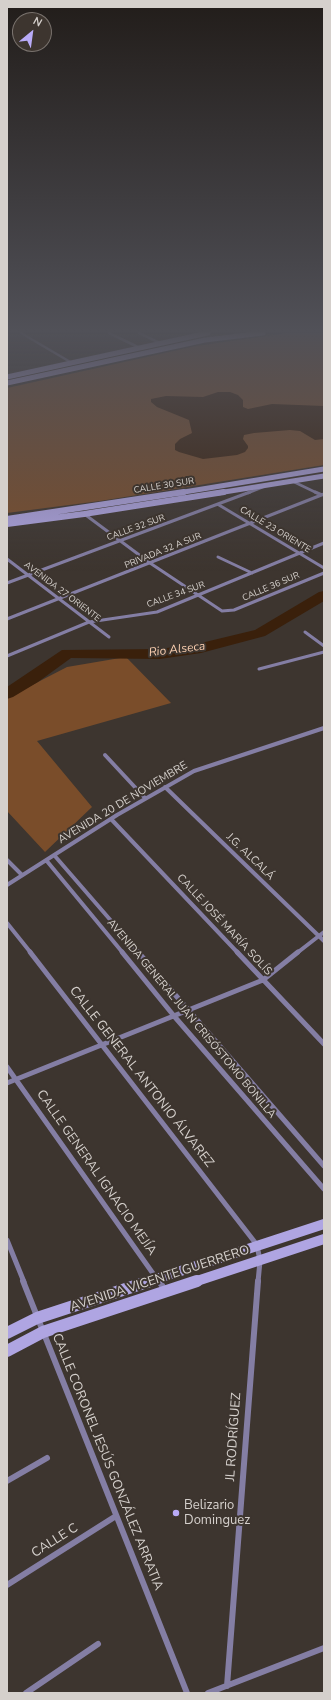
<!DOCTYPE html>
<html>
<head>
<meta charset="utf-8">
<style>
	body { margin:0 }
	#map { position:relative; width:331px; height:1700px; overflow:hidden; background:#3d352f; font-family:"Nunito Sans",sans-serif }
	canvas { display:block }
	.frame { position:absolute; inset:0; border:8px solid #d5d0cc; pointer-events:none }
	.north { position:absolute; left:12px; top:12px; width:40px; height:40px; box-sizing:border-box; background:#3d352f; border:1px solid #7a736e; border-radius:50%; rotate:29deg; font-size:11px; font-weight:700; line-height:16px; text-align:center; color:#d5d0cc }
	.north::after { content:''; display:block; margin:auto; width:14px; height:18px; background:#b9abf7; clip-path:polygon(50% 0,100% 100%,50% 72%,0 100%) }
</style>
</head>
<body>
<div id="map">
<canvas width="331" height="1700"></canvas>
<div class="frame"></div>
<div class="north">N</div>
</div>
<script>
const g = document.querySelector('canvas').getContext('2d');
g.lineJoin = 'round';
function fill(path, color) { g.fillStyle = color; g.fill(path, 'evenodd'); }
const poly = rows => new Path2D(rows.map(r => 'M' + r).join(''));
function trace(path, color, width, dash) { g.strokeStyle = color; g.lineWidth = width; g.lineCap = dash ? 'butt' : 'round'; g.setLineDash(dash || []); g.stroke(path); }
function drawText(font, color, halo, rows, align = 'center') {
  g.font = font + ' "Nunito Sans",sans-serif'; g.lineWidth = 4; g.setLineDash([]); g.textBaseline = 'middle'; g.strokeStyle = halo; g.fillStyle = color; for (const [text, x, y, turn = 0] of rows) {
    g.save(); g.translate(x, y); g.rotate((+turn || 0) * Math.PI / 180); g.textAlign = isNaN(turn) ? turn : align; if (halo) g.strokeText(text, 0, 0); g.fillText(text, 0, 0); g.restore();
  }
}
fill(poly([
	[287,333,324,333,324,465,100,501,7,513,7,388,196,346],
	[126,657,171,703,37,741,92,807,45,852,7,811,7,698,67,667]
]), '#7a4d2a');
fill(poly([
	[218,392,230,392,238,395,243,400,243,407,248,409,272,404,324,406,324,439,315,440,300,431,290,430,254,433,244,435,243,439,248,446,248,448,245,452,237,455,203,459,179,452,175,450,175,444,180,439,192,433,189,420,157,407,151,402,151,399,166,396,203,397]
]), '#3a200b');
fill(poly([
	[324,591,324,601,265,636,201,653,160,659,71,658,38,682,13,697,7,699,7,687,62,650,160,649,201,643,255,630,319,592,324,591]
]), '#3a200b');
trace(poly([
	[21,333,72,363],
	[109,333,140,348],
	[139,333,160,343],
	[292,481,317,493],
	[248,493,263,487]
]), '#847ea4', 2.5);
trace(poly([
	[315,492,322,495],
	[219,505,324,568],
	[83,513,150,563,222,611,234,610,324,573],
	[218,557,252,573],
	[7,559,109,637],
	[7,583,250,492],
	[7,619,324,494],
	[305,632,324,646],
	[7,656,89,622,157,612,324,543],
	[259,669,324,652]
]), '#847ea4', 3);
trace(poly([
	[105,755,145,798],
	[165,787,324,941],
	[111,819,238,953],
	[54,855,139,953],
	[7,860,22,875],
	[46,860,123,953],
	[7,885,117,815,194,771,324,728],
	[7,923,31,953],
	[297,953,324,932]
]), '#847ea4', 4);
trace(poly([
	[30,952,257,1245,260,1261,258,1282],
	[122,952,174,1016,324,1189],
	[138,952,324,1166],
	[237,952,324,1044],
	[7,1067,159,1282],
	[7,1083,263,980,298,952],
	[7,1240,24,1282]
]), '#847ea4', 5);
trace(poly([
	[23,1281,187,1693],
	[159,1281,165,1290],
	[7,1481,47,1458],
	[7,1585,116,1516],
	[227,1686,258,1281],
	[26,1693,98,1644],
	[208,1693,324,1648]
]), '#847ea4', 6);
trace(poly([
	[7,377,208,333],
	[7,383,205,340,263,333],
	[178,493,324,469],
	[218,493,324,476]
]), '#afa5e2', 5);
trace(poly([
	[7,519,184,492],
	[7,524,84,514,224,492]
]), '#afa5e2', 6);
trace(poly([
	[147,1282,324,1224],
	[194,1282,324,1239]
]), '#afa5e2', 10);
trace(poly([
	[7,1333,37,1318,150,1281],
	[7,1351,43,1332,197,1281]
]), '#afa5e2', 12);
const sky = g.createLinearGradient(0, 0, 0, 571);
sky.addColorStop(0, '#221d1a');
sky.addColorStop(0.58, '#515158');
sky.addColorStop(1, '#51515800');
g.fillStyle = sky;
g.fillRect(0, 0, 331, 571);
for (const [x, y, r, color] of [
	[176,1513,4,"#b9abf7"]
]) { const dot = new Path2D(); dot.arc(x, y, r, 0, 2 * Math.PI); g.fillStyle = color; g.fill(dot); trace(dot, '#3d352f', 1.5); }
drawText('9px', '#d5d0cc', '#3d352f', [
	["CALLE 30 SUR",164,486,-9],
	["CALLE 32 SUR",136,528,-20],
	["CALLE 23 ORIENTE",275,530,31],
	["PRIVADA 32 A SUR",163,551,-22],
	["CALLE 36 SUR",271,587,-23],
	["AVENIDA 27 ORIENTE",62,592,37],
	["CALLE 34 SUR",176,595,-20]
]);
drawText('11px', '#d5d0cc', '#3d352f', [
	["AVENIDA 20 DE NOVIEMBRE",123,803,-31],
	["J.G. ALCALÁ",250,857,44],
	["CALLE JOSÉ MARÍA SOLÍS",224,925,47],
	["AVENIDA GENERAL JUAN CRISÓSTOMO BONILLA",191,1019,50]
]);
drawText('italic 12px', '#f8cdaf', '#3d352f', [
	["Rio Alseca",177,650,-7]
]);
drawText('13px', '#d5d0cc', '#3d352f', [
	["CALLE GENERAL ANTONIO ÁLVAREZ",141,1077,52],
	["CALLE GENERAL IGNACIO MEJÍA",96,1173,55],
	["AVENIDA VICENTE GUERRERO",160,1279,-18],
	["JL RODRÍGUEZ",234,1437,-86],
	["CALLE CORONEL JESÚS GONZÁLEZ ARRATIA",107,1462,68],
	["CALLE C",55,1541,-32]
]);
drawText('13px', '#d5d0cc', '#3d352f', [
	["Belizario",184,1506],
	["Dominguez",184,1521]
], 'left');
</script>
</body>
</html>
